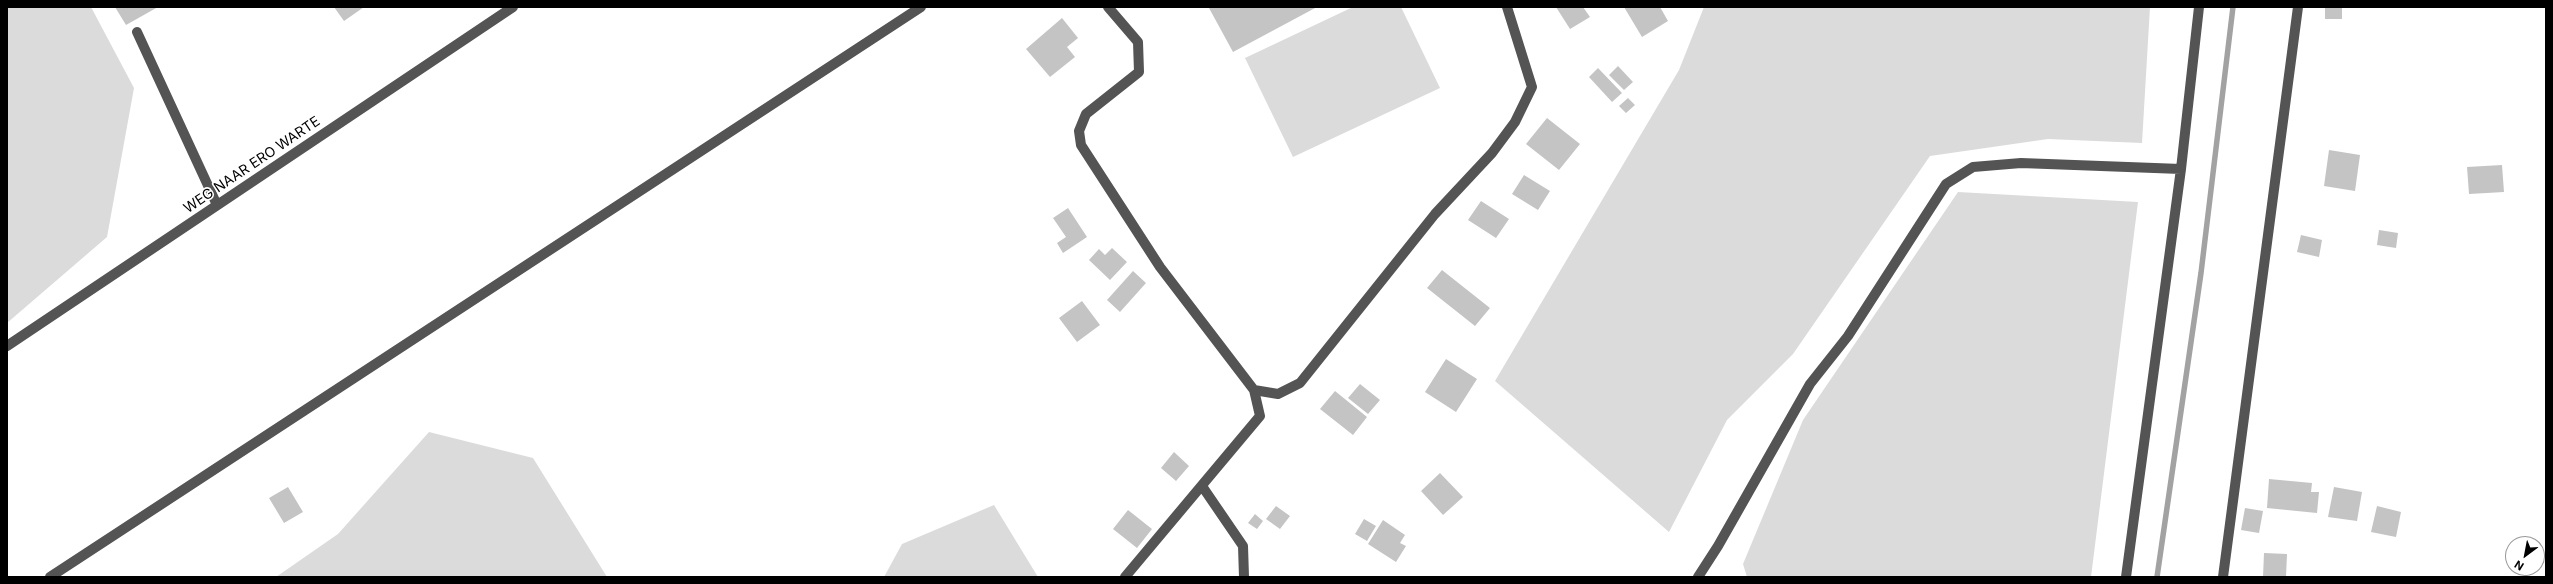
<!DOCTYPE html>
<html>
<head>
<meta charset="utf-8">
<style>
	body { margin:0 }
	#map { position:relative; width:2553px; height:584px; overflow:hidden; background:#fff; font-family:Inter,sans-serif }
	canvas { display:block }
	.frame { position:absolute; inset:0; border:8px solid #000; pointer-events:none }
	.north { position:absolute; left:2505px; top:536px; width:40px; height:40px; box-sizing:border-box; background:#fff; border:1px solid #999; border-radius:50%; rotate:212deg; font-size:11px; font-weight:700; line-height:16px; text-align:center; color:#000 }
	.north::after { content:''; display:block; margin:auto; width:14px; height:18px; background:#000; clip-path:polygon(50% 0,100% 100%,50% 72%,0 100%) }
</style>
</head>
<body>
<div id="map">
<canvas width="2553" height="584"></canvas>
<div class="frame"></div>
<div class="north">N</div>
</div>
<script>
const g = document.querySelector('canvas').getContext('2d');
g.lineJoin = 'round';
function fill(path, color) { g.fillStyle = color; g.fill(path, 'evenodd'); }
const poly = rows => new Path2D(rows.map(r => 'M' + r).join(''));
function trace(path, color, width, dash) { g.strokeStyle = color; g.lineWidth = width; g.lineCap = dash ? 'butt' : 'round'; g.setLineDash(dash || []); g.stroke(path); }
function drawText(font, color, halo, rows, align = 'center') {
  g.font = font + ' Inter,sans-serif'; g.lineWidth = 3; g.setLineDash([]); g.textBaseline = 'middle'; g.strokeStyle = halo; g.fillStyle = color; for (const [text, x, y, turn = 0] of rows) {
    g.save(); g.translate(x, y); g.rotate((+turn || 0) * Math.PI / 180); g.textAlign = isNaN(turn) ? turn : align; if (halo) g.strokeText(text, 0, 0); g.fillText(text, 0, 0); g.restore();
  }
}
fill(poly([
	[7,7,91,7,134,88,107,237,7,323],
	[1353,7,1401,7,1440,88,1293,157,1245,58],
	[1704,7,2150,7,2142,143,2048,139,1930,156,1793,354,1727,420,1669,532,1495,381,1679,70],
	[1958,192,2138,202,2091,577,1747,577,1743,564,1803,420],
	[429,432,533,458,607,577,276,577,338,534],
	[994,505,1038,577,884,577,902,544]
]), '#dbdbdb');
trace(poly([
	[2157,577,2201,273,2233,7]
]), '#a2a2a2', 5.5);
fill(poly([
	[115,7,158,7,126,25],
	[334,7,364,7,344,21],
	[1211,7,1317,7,1233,52,1209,8],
	[1556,7,1583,7,1590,17,1570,29],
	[1624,7,1660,7,1668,21,1642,37],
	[2325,7,2342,7,2342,19,2325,19],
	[1062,18,1078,38,1067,47,1075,57,1050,77,1026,49],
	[1618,66,1633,82,1624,90,1609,75],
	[1598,68,1622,93,1612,102,1589,77],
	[1628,98,1635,105,1626,113,1619,106],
	[1547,118,1580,144,1559,170,1526,144],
	[2329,150,2360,155,2355,191,2324,186],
	[2502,165,2504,192,2469,194,2467,167],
	[1524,175,1550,191,1538,210,1512,194],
	[1481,201,1509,219,1496,238,1468,220],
	[1068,208,1087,237,1063,253,1057,243,1066,237,1053,218],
	[2379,230,2398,233,2396,248,2377,245],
	[2301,235,2322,240,2319,257,2297,252],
	[1112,248,1127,262,1110,280,1089,260,1099,249,1105,255],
	[1442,270,1490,308,1475,326,1427,288],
	[1133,271,1146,283,1120,312,1107,300],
	[1082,301,1100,325,1077,342,1059,318],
	[1446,359,1477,379,1456,412,1425,392],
	[1360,384,1380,400,1368,414,1348,398],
	[1335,391,1367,417,1353,435,1320,409],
	[1174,452,1189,466,1176,481,1161,468],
	[1440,473,1463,497,1443,515,1421,491],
	[2269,479,2312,483,2311,492,2319,492,2317,513,2267,508],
	[288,487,303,512,284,523,269,498],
	[2334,487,2362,492,2357,521,2328,517],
	[1276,506,1290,516,1280,529,1266,519],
	[2377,506,2401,512,2396,537,2371,532],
	[2245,508,2263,511,2259,533,2241,530],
	[1128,510,1152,529,1137,548,1113,529],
	[1255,514,1263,521,1257,529,1248,523],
	[1364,519,1376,526,1367,541,1355,534],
	[1383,520,1405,535,1400,543,1406,546,1396,562,1368,544],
	[2264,553,2287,554,2286,577,2263,577]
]), '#c4c4c4');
trace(poly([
	[1108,7,1138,42,1139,72,1086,114,1079,131,1081,145,1160,267,1254,390],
	[137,32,217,205],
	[7,346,513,7],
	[1202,486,1243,546,1244,577],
	[50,577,921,7],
	[1125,577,1260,416,1254,390,1278,394,1300,383,1435,214,1492,153,1515,122,1532,87,1507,7],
	[1698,577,1718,546,1810,384,1848,336,1946,184,1973,167,2021,163,2181,169],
	[2126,577,2181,169,2199,7],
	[2223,577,2298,7]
]), '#545454', 10);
drawText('14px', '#000', '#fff', [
	["WEG NAAR ERO WARTE",252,165,-34]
]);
</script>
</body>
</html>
